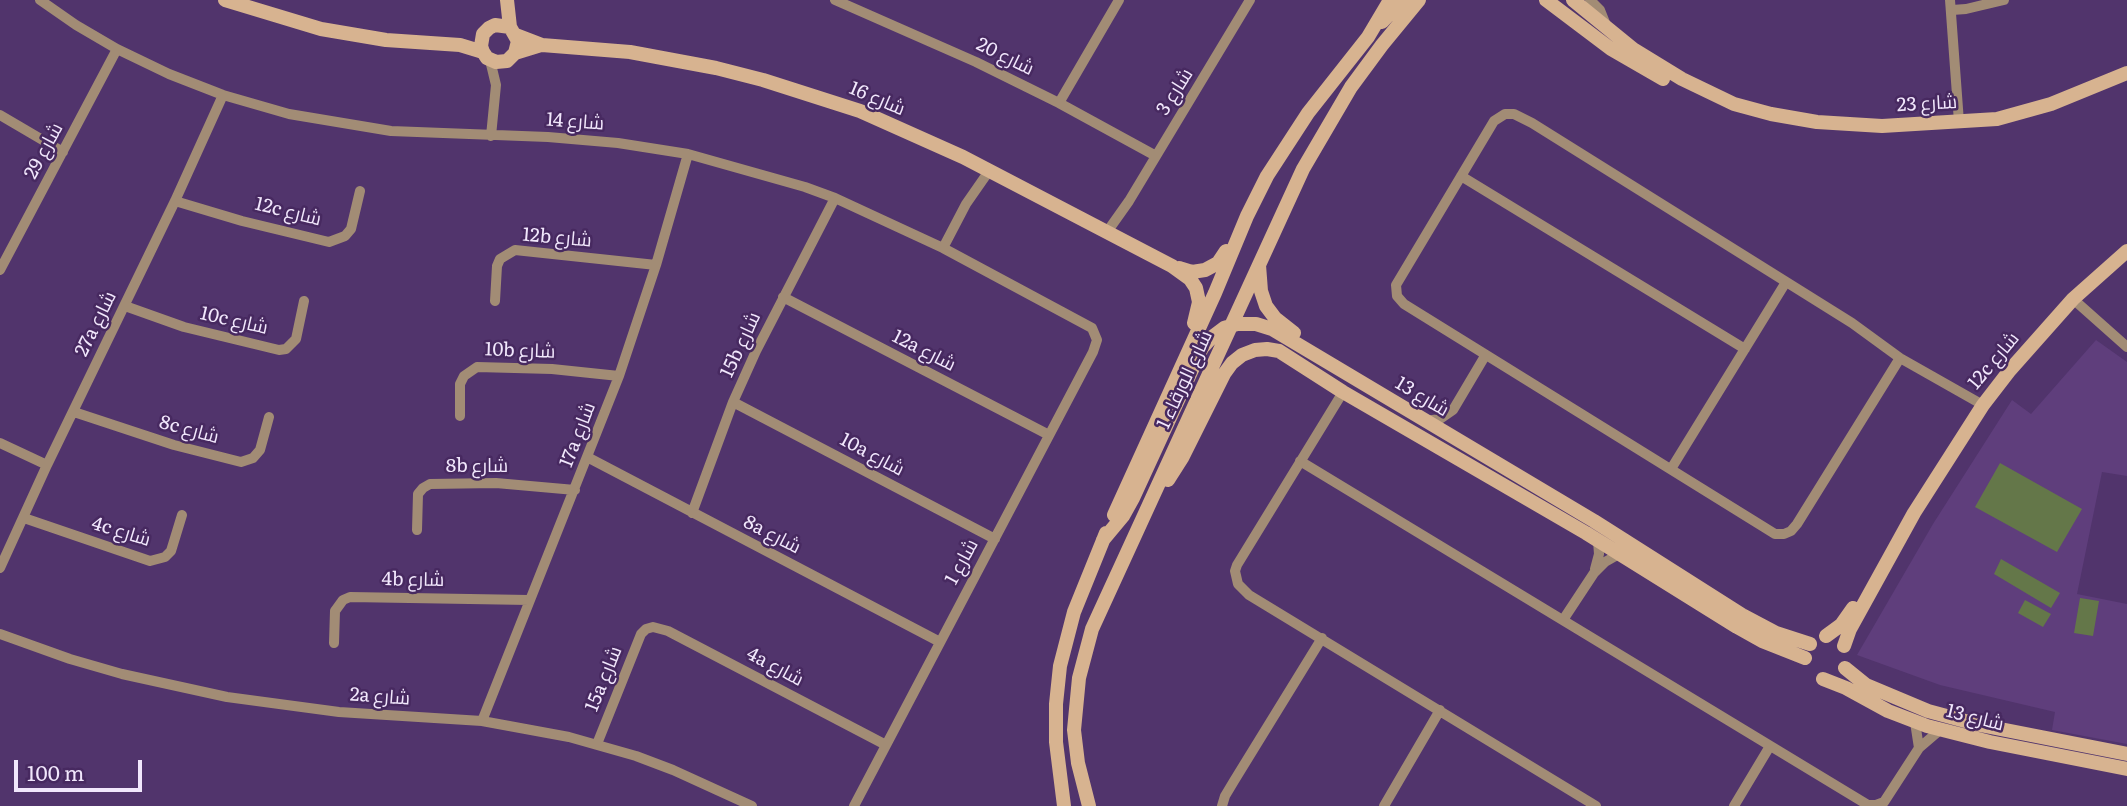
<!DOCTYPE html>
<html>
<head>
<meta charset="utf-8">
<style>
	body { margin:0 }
	#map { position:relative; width:2127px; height:806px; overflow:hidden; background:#51346c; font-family:Literata,serif }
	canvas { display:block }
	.scale { position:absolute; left:14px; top:760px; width:128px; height:32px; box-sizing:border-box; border:4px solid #f1e7fc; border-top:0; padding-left:9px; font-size:21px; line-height:24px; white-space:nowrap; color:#f1e7fc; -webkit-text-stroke:5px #472960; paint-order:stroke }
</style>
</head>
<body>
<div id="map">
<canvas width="2127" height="806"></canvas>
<div class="scale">100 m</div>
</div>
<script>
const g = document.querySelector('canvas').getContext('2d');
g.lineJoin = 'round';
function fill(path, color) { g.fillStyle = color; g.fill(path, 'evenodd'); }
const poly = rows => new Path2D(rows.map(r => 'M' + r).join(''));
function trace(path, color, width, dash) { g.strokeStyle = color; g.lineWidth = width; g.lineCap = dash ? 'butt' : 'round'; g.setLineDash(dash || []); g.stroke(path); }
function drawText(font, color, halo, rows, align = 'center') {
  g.font = font + ' Literata,Cairo,serif'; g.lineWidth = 5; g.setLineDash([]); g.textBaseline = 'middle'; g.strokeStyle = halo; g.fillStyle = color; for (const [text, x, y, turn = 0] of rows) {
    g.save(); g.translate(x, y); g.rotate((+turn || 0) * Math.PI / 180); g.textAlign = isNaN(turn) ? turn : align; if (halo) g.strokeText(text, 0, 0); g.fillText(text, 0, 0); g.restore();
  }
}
fill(poly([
	[2096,340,2127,362,2127,476,2102,472,2077,594,2127,604,2127,744,2052,730,2055,712,1940,685,1857,655,1933,524,2012,400,2031,414]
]), '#5f3e7c');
fill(poly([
	[2000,463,2082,509,2057,552,1975,507],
	[2001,559,2060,593,2051,608,1994,574],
	[2080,598,2099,601,2093,636,2074,633],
	[2025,600,2051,614,2043,627,2018,613]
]), '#647749');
trace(poly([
	[40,0,76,25,117,49,169,74,223,95,289,114,391,131,548,137,618,143,688,154,805,187,835,198,943,248,1092,328,1097,340,1093,352,854,806],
	[835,0,976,62,1059,103,1156,156],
	[1590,0,1600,10,1606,25],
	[1950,0,1959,122],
	[1952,10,1966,9,2004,0],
	[490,60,496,85,491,136],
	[1059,103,1119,0],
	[0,115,63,152],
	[1461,176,1745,349],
	[175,201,242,221,329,242,345,236,351,229,360,191],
	[1107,232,1129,201,1250,0],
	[943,248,966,204,989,171],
	[0,270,117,49],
	[783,297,1049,435],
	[2073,299,2127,347],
	[495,301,497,266,500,259,515,250,656,265],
	[125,306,184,327,279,350,286,349,296,339,304,301],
	[1900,358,1797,524,1791,531,1784,534,1775,534,1404,304,1397,296,1396,285,1494,121,1505,114,1514,114,1532,123,1852,323,1900,358,1983,405],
	[1343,392,1237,565,1235,571,1238,584,1249,595,1596,806],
	[733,402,995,539],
	[74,412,174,445,241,462,253,458,260,450,269,417],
	[460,416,460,384,464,376,477,367,552,369,619,376],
	[1425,421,1440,419,1453,410,1485,356],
	[0,443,47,465],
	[589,458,940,642],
	[1300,461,1868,805,1876,805,1884,802,1919,748,1940,730],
	[1671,469,1786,282],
	[692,513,733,402,756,351,835,198],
	[24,518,150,561,165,557,171,551,182,515],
	[417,530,418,494,423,488,430,484,496,483,575,490],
	[0,568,47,465,175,201,223,95],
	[1595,569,1599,554,1598,541],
	[1563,620,1594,573,1605,562,1619,554],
	[0,634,70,659,122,674,227,697,339,712,482,721,569,737,636,756,673,770,752,806],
	[334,643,335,611,343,600,350,597,529,600],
	[482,721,619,376,656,265,688,154],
	[1915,722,1919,748],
	[597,744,641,634,646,629,653,627,668,631,886,745],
	[1222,806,1225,796,1234,781,1322,638],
	[1384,806,1440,710],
	[1734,806,1770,746]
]), '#a28c75', 10);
trace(poly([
	[225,0,321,29,386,40,460,45,483,52],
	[507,0,510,27],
	[1546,0,1611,49,1663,79],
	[1573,0,1633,49,1682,79,1734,104,1771,114,1817,122,1882,126,1997,119,2051,104,2127,73],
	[1382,22,1403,0],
	[516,35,542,45,630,52,716,68,763,80,860,111,963,157,1172,266,1190,279,1196,288,1199,302,1194,323],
	[515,53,518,41,510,27,495,25,489,28,483,34,481,46,483,52,487,58,496,62,507,61,515,53,541,45],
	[1259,265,1261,291,1266,306,1275,318,1294,333],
	[1179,268,1192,272,1205,270,1218,263,1226,251],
	[1168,480,1182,458,1224,374,1232,363,1242,355,1255,350,1267,349,1279,351,1343,392,1586,533,1737,627,1762,641,1805,658],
	[1114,515,1215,293,1247,216,1267,176,1308,113,1368,37,1390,0],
	[1103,540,1123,516,1133,498,1202,348,1212,337,1224,328,1237,324,1256,324,1272,329,1594,521,1742,615,1776,633,1810,644],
	[1826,636,1841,625,1853,608],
	[1844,646,1850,629,1914,513,1983,405,2010,370,2073,299,2127,251],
	[1845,668,1866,685,1928,711,1980,725,2127,754],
	[1823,679,1846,688,1888,711,1927,726,1990,742,2127,769],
	[1064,806,1056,742,1056,704,1060,666,1074,612,1106,533],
	[1089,806,1078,763,1074,730,1079,678,1092,629,1303,169,1351,87,1382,45,1419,0]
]), '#d7b390', 14);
drawText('19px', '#f1e7fc', '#472960', [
	["شارع 20",1005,57,26],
	["شارع 3",1175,92,-58],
	["شارع 16",877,99,23],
	["شارع 23",1927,104,-3],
	["شارع 14",575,122,4],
	["شارع 29",44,151,-62],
	["12c شارع",288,212,14],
	["12b شارع",557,238,5],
	["10c شارع",234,321,13],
	["27a شارع",96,324,-64],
	["15b شارع",741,345,-65],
	["10b شارع",520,351,2],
	["12a شارع",924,351,27],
	["12c شارع",1994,361,-50],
	["شارع الورقاء 1",1185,380,-65],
	["شارع 13",1422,397,31],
	["8c شارع",189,430,15],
	["17a شارع",578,435,-69],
	["10a شارع",872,455,28],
	["8b شارع",477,466],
	["4c شارع",121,532,17],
	["8a شارع",772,535,27],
	["شارع 1",962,562,-62],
	["4b شارع",413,580,1],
	["4a شارع",775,667,28],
	["15a شارع",604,679,-68],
	["2a شارع",380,697,4],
	["شارع 13",1975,718,14]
]);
</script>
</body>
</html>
